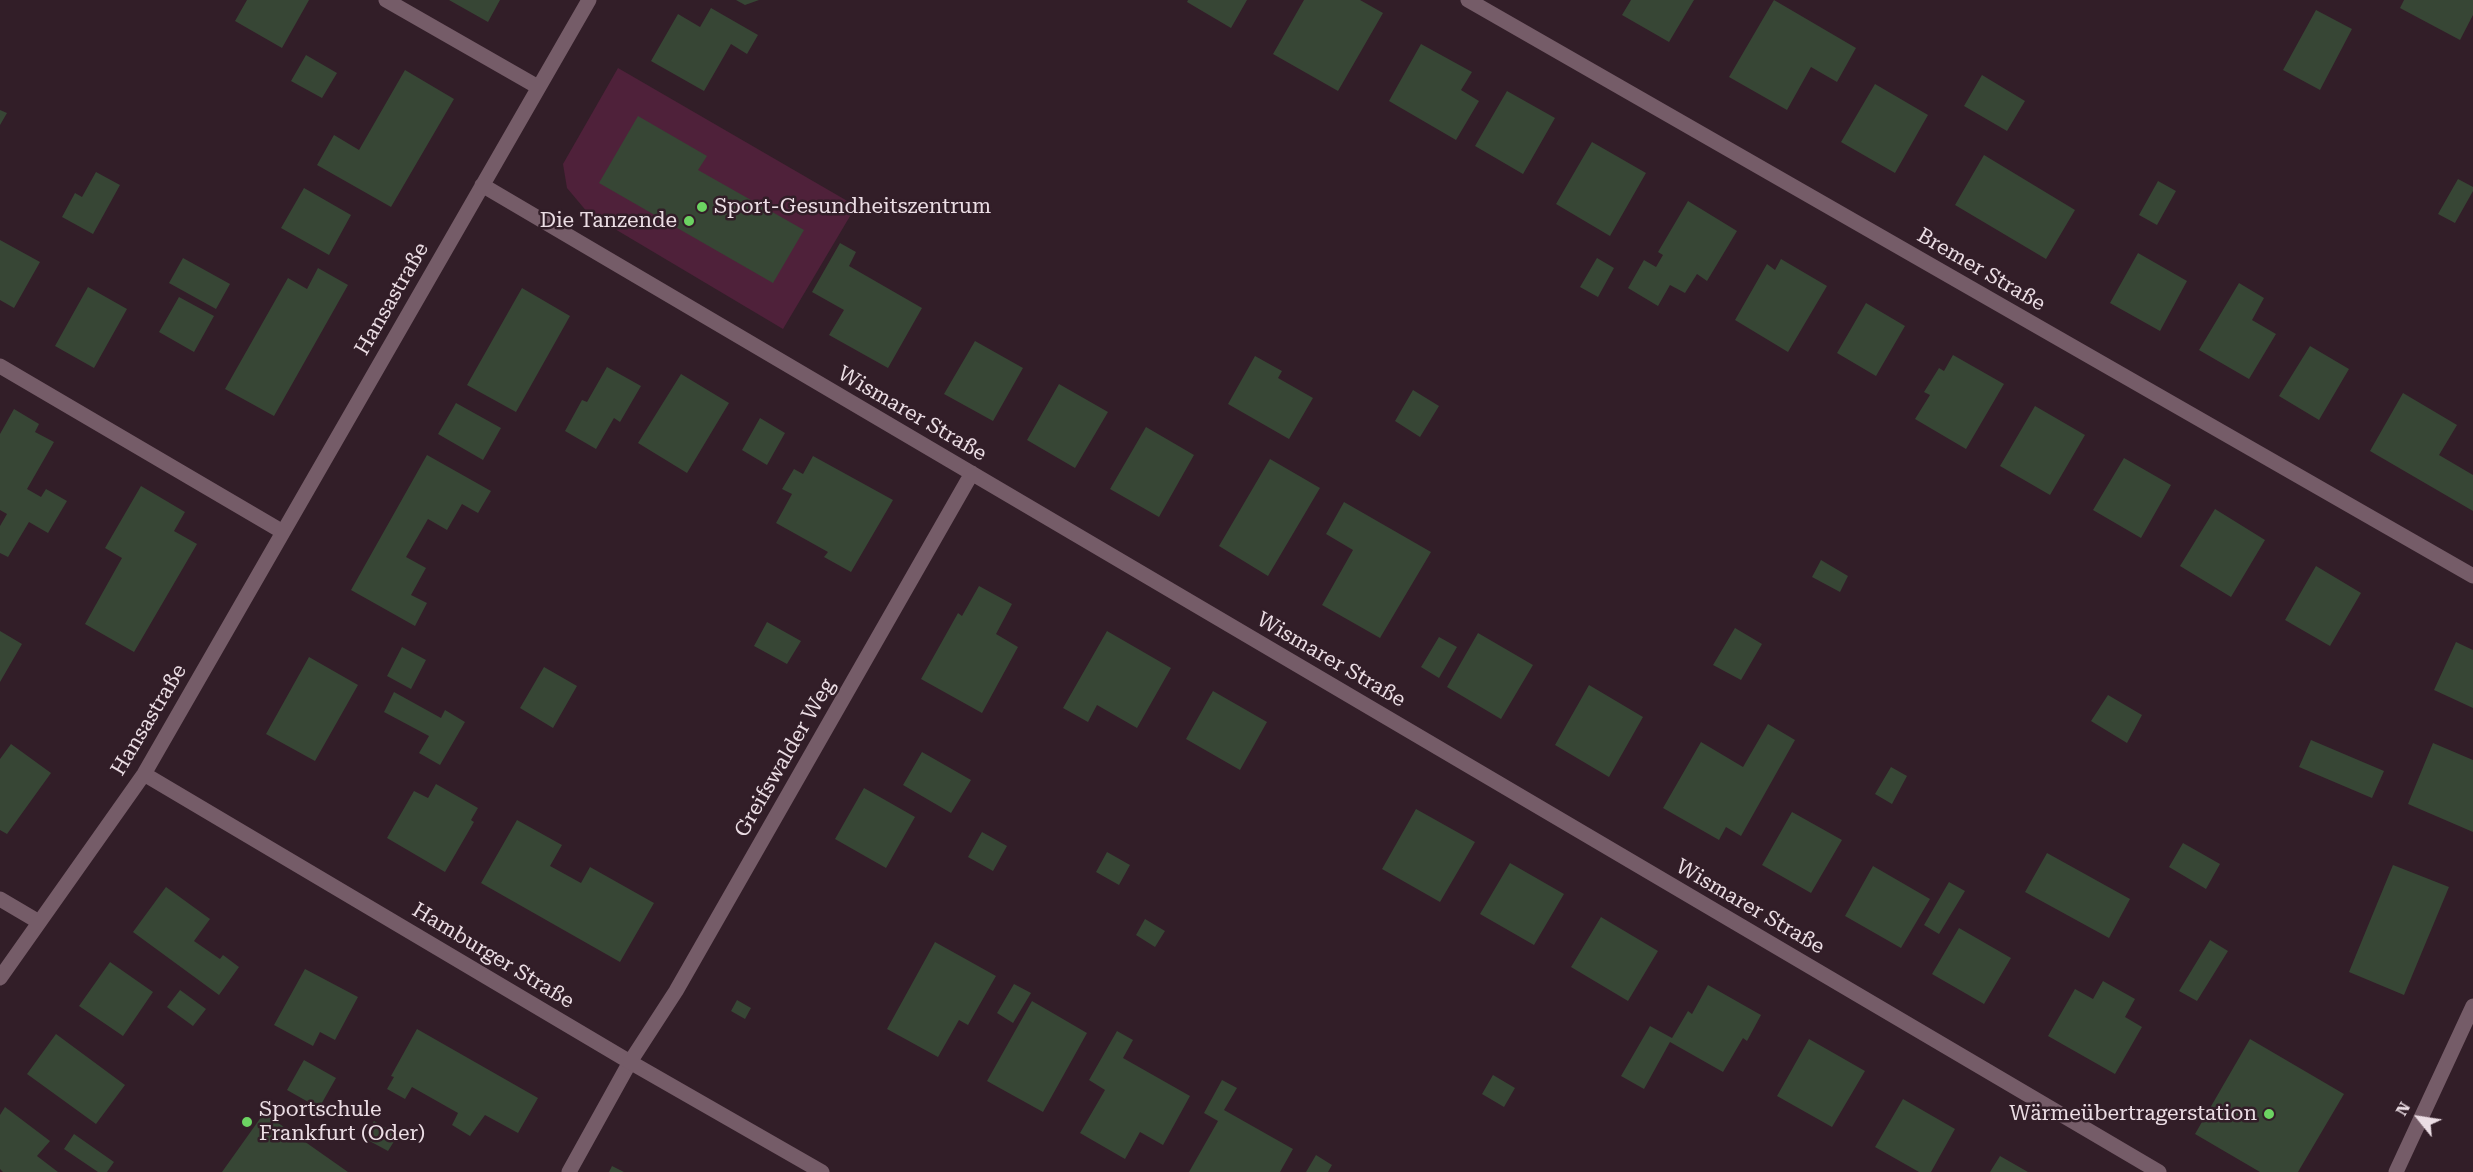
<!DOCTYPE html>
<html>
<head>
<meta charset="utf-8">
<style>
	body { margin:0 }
	#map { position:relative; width:2473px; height:1172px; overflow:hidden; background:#321e28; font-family:"Roboto Serif",serif }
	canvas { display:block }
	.north { position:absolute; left:2389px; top:1088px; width:60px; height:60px; -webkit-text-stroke:4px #321e28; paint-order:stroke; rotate:300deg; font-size:16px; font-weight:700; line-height:24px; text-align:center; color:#ebdde4 }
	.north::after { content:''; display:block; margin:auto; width:21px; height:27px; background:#ebdde4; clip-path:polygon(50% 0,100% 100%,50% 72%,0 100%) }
</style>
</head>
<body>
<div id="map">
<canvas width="2473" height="1172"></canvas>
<div class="north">N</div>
</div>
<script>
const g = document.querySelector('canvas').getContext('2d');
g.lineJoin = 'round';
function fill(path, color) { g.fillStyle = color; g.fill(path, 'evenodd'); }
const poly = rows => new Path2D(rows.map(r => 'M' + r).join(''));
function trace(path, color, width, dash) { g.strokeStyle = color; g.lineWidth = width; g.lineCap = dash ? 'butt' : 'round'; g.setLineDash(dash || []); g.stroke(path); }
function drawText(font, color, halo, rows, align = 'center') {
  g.font = font + ' "Roboto Serif",serif'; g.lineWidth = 5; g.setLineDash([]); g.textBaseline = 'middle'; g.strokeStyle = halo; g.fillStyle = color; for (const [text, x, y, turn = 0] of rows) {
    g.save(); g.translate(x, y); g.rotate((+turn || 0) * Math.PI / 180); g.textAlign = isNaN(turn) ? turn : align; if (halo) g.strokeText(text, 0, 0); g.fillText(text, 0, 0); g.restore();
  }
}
fill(poly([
	[618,68,856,206,783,329,588,213,567,188,563,164]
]), '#4f213a');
fill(poly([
	[247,0,309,0,282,48,235,21],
	[449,0,500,0,488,22],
	[736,0,759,0,745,5],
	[1188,0,1247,0,1231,28,1187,2],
	[1304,0,1360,0,1383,13,1338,91,1273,54],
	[1631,0,1694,0,1669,42,1622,15],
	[1774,0,1856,48,1837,82,1811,67,1787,110,1729,77],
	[2404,0,2473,0,2473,15,2460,40,2400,8],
	[711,8,758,35,747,54,731,44,704,91,651,61,678,14,700,27],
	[2316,10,2352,29,2320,90,2283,70],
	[1421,44,1472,72,1461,90,1479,101,1456,140,1389,101],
	[306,55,337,73,322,98,291,81],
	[405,70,454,99,391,207,317,165,334,135,359,150],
	[1982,75,2025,101,2007,131,1964,106],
	[1875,84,1928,115,1895,173,1841,142],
	[1507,91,1555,118,1523,174,1475,146],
	[0,110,7,113,0,125],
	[638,116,707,156,698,170,804,230,773,283,599,183],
	[1592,142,1646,173,1610,236,1556,204],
	[1984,155,2075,210,2046,259,1955,205],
	[96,172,120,185,93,234,62,217,75,193,82,197],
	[2458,179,2473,187,2473,191,2455,223,2438,214],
	[2158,181,2176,191,2157,225,2139,215],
	[304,188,351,215,329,255,281,228],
	[1688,201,1737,231,1707,281,1697,274,1685,293,1670,285,1658,306,1628,288,1644,260,1656,267,1663,255,1658,252],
	[0,240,40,262,14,308,0,300],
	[840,243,856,252,849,266,922,308,888,368,829,335,844,310,812,292],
	[2138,253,2187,281,2160,331,2110,303],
	[183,258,230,284,216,309,169,283],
	[1597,258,1614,268,1598,297,1580,287],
	[1781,259,1827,286,1788,352,1735,320,1767,264,1775,270],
	[318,268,348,285,274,416,225,389,288,278,307,289],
	[2239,283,2264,298,2252,320,2276,334,2249,379,2199,350],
	[88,287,127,309,94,368,55,346],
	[522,288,570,316,516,412,467,385],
	[179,297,214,316,194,352,159,332],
	[1866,303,1905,326,1876,376,1837,353],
	[975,341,1023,368,993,421,944,394],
	[2310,346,2349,369,2319,420,2279,396],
	[1953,355,2004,384,1966,449,1915,419,1930,395,1924,392,1939,368,1944,371],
	[1255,356,1282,371,1278,378,1313,398,1289,439,1228,404],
	[607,367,641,386,620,422,614,418,596,449,565,431,582,400,587,402],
	[681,374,729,403,687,473,638,443],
	[1059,384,1108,412,1075,468,1027,440],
	[1413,390,1439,406,1420,437,1395,421],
	[2403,393,2457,425,2439,455,2473,475,2473,511,2370,451],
	[456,403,501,428,483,460,438,434],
	[2035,406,2085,435,2050,495,2000,466],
	[14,409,39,424,35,432,54,442,27,489,41,497,46,489,67,501,48,533,29,522,8,557,0,553,0,526,7,514,0,510,0,434],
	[760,418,785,433,767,465,742,450],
	[1146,427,1194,455,1159,517,1110,489],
	[427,455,491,491,478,513,462,504,447,530,428,519,406,557,426,568,411,595,427,603,415,626,351,590],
	[813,456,893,500,851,572,824,557,828,552,776,523,792,494,782,489,794,469,803,474],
	[2124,458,2171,485,2141,538,2093,510],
	[1270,459,1320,488,1268,576,1219,546],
	[141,486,185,512,174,531,197,544,134,652,85,624,122,558,105,548],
	[1344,502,1431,552,1380,638,1322,605,1353,550,1326,534],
	[2215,509,2265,540,2231,597,2180,566],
	[1821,560,1848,576,1840,592,1812,577],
	[2316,566,2361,593,2330,646,2285,620],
	[979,586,1012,604,996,634,1018,647,982,713,921,679,958,613,962,616],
	[767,622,801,641,787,664,754,646],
	[1735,628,1762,644,1741,680,1713,665],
	[0,631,22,644,0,682],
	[1107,631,1171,668,1137,728,1097,705,1088,722,1063,708],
	[1478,633,1533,665,1501,719,1447,687],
	[1439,637,1457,647,1439,678,1421,667],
	[2456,642,2473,650,2473,708,2434,690],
	[402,647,426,660,411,689,387,676],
	[309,657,358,685,315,761,266,734],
	[544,667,577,686,553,728,520,708],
	[1589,685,1643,717,1609,777,1555,745],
	[1213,691,1267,722,1240,770,1186,739],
	[394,692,441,718,445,710,465,722,440,765,419,753,429,736,384,712],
	[2108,695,2142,715,2127,743,2091,721],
	[1768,724,1795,740,1741,836,1726,827,1719,840,1663,808,1701,742,1743,767],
	[2311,740,2384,771,2372,798,2299,767],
	[2433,743,2473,760,2473,832,2408,804],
	[11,744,51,773,7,834,0,830,0,759],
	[922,752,971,780,951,813,903,785],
	[1891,767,1907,776,1892,804,1875,794],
	[436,784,478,808,471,820,474,822,445,872,387,838,414,791,428,798],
	[864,788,915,817,886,868,835,839],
	[1416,809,1475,842,1440,902,1382,869],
	[1792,812,1842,840,1811,893,1762,865],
	[517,820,562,845,550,866,581,883,590,867,654,903,620,962,481,883],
	[982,832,1007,846,993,871,968,857],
	[2183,843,2220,864,2206,889,2169,867],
	[1107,852,1130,865,1119,885,1096,872],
	[2047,853,2130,899,2109,938,2025,892],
	[1510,863,1564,894,1534,945,1480,914],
	[2393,865,2449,887,2404,995,2349,972],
	[1873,866,1930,899,1901,948,1845,916],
	[1949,882,1965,891,1939,934,1924,925],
	[166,887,210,919,194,941,220,959,223,955,239,967,219,995,133,932],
	[1601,917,1658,951,1628,1001,1571,967],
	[1145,919,1165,931,1155,947,1136,935],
	[1959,928,2011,958,1984,1004,1932,974],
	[2210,940,2228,951,2197,1001,2179,991],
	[935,942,996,976,968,1025,959,1020,938,1057,887,1029],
	[110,962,153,992,123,1036,79,1006],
	[305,969,358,997,335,1040,320,1032,313,1046,274,1025],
	[2103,981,2135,999,2125,1017,2142,1027,2115,1074,2048,1036,2075,989,2093,999],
	[1014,984,1031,993,1013,1023,997,1013],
	[1708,985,1761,1015,1747,1041,1743,1038,1723,1072,1670,1042,1644,1089,1621,1076,1650,1026,1672,1038,1688,1011,1692,1014],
	[180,990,206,1009,193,1026,167,1007],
	[737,1000,751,1008,745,1019,731,1011],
	[1032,1001,1087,1033,1043,1112,987,1081],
	[417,1029,538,1098,518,1133,485,1115,470,1136,452,1125,458,1113,412,1087,405,1099,387,1089,394,1077,391,1076],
	[1117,1031,1133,1040,1123,1058,1190,1096,1163,1145,1140,1132,1125,1159,1080,1133,1105,1090,1089,1080],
	[56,1034,125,1085,96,1124,27,1074],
	[1809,1039,1865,1071,1832,1127,1777,1096],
	[2250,1039,2344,1094,2298,1172,2260,1172,2195,1134],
	[304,1060,336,1078,319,1108,287,1090],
	[1493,1075,1515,1088,1504,1107,1482,1094],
	[1222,1080,1237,1088,1224,1110,1293,1149,1280,1172,1189,1172,1218,1121,1204,1113],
	[1903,1099,1955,1129,1931,1172,1919,1172,1875,1147],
	[5,1107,50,1141,37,1156,58,1172,3,1172,0,1169,0,1115],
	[264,1113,348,1172,222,1172],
	[374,1121,398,1135,388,1151,364,1138],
	[74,1134,114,1162,107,1172,98,1172,64,1149],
	[1316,1155,1332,1165,1328,1172,1306,1172],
	[2000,1156,2028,1172,1990,1172],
	[612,1166,624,1172,609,1172]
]), '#374635');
trace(poly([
	[569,1172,630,1062]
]), '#755c68', 15);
trace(poly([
	[386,0,538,87],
	[1468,0,2473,576],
	[482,185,2159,1172],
	[0,366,283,532],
	[144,774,630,1062,822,1172],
	[0,899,39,922],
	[0,978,144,774,589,0],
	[630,1062,676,991,972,473],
	[2396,1172,2473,1006]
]), '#755c68', 15);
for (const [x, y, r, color] of [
	[702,207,6,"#6cd362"],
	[689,221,6,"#6cd362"],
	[2269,1114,6,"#6cd362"],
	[247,1122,6,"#6cd362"]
]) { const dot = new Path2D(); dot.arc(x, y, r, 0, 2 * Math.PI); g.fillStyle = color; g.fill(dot); trace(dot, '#321e28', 2); }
drawText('21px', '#ebdde4', '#321e28', [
	["Sport-Gesundheitszentrum",714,207],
	["Die Tanzende",677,221,"right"],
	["Sportschule",259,1110],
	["Frankfurt (Oder)",259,1134],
	["Wärmeübertragerstation",2257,1114,"right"]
], 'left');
drawText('21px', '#ebdde4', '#321e28', [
	["Bremer Straße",1981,270,30],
	["Hansastraße",392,299,-60],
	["Wismarer Straße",912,414,30],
	["Wismarer Straße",1331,660,30],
	["Hansastraße",149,720,-59],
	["Greifswalder Weg",785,758,-60],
	["Wismarer Straße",1750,907,30],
	["Hamburger Straße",493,956,31]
]);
</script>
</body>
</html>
